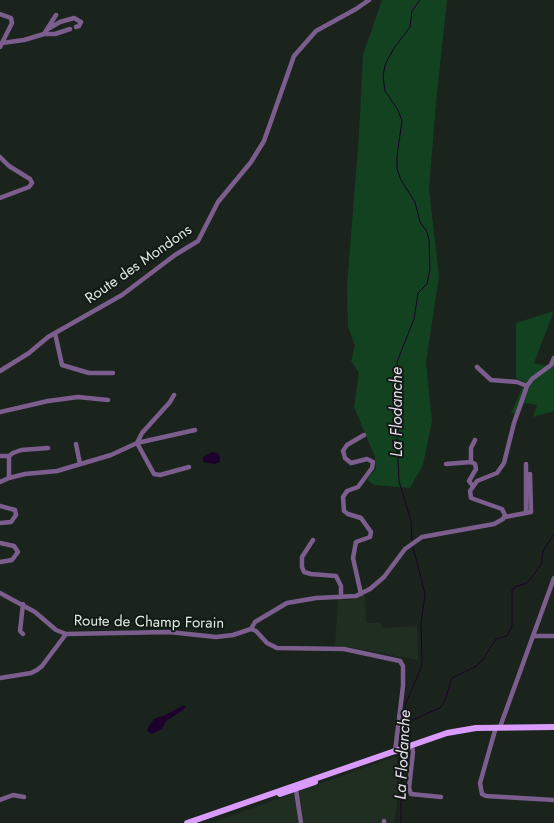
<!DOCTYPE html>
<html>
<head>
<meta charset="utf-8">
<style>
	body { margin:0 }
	canvas { display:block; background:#1a231c }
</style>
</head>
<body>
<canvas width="554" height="823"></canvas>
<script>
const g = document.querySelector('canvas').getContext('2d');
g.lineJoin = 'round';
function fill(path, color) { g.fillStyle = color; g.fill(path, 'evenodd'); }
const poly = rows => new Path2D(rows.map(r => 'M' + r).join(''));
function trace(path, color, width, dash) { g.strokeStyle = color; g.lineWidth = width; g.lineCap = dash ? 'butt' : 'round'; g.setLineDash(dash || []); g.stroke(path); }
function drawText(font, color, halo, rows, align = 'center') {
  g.font = font + ' Jost,sans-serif'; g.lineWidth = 4; g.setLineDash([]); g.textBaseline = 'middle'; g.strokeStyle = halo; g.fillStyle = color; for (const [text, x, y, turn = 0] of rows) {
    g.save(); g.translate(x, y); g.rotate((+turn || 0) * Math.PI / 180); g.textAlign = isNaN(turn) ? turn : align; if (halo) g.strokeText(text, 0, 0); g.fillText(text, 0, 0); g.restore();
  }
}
fill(poly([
	[365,595,366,623,380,623,383,628,417,626,418,660,350,647,335,646,338,600,352,600],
	[397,756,397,804,394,823,211,823]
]), '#202e22');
fill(poly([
	[382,0,447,0,436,103,429,189,439,276,426,362,432,421,423,465,410,488,374,485,367,480,376,468,375,457,354,407,359,373,351,361,355,346,348,326,347,286,359,134,363,55],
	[554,311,534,363,552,367,554,363,554,411,533,417,537,405,525,403,519,414,511,413,525,382,516,378,516,323]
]), '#12421f');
fill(poly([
	[212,452,219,454,220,462,214,464,203,462,203,457],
	[184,705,186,706,183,710,166,721,162,729,152,734,148,732,147,729,154,719,165,715]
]), '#1d002b');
trace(poly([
	[412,540,411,521,399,481,397,441,401,385,397,362,414,319,418,293,427,284,430,269,429,239,426,230,420,222,415,202,401,180,397,169,397,156,402,121,398,110,385,91,383,77,385,65,394,48,410,27,412,11,420,0],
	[405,723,440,708,445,700,452,678,475,667,482,661,496,639,507,636,512,626,512,590,517,586,527,583,535,573,541,564,543,551,554,534],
	[403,745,404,723,406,703,421,668,422,660,421,623,425,594,413,547],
	[401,823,401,784,406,755,405,750]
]), '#1d002b', 1);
trace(poly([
	[0,14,11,18,12,23,0,47],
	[48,29,60,22,74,18,81,22,79,26,76,27],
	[44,34,55,34,70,29],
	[2,43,24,40,44,34,56,15],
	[0,157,9,166,30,179,32,183,29,187,0,198],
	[55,333,62,365,89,373,113,373],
	[477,367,491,380,517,382,527,386],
	[0,371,29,353,48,337,122,295,175,255,198,241,218,202,251,162,264,141,294,56,316,31,356,9,369,0],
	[0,412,48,401,78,397,108,400],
	[76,444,80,464],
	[0,456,9,456],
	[471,462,471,448,475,440],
	[446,464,471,462,475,464,476,469,469,481,472,485],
	[526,464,526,513],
	[189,467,160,475,154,474,137,443,195,430],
	[9,478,25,474,57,471,111,455,137,443,142,433,170,402,174,395],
	[0,482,9,478,9,456,13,453,21,450,48,448],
	[0,506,15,510,16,515,11,522,0,523],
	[505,517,531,512,530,474],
	[313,540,302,557,302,567,304,572,311,574,336,576,341,586,341,597],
	[0,543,14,546,18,552,12,560,0,562],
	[0,593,35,612,56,630,66,634,169,632,216,637,233,635,251,629,256,631,267,643,277,648,344,649,400,661,403,666,403,686,395,752],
	[361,594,353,558,356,542,370,537,371,532,361,518,348,514,344,511,343,497,347,491,358,487,372,468,373,462,367,459,351,463,345,458,343,451,347,445,364,435],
	[251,629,255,622,287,603,316,598,356,596,370,589,384,577,405,549,422,537,494,524,503,519,505,515,502,509,471,498,470,491,477,481,497,473,504,463,514,423,527,386,532,379,551,365,554,358],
	[23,634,20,631,23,604],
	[533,636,554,636],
	[0,678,31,673,37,670,42,666,66,634],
	[496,727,480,783,482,794,486,796,554,800],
	[500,727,554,578],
	[412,746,413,752,409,788,411,794,441,797],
	[294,788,296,790,301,823],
	[0,800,13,795,24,797],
	[384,823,384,821]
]), '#7c5e8e', 4.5);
trace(poly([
	[280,794,315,782],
	[187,823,447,733,476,728,554,727]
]), '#da9bfe', 6);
drawText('15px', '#e3e9e4', '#111a13', [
	["Route des Mondons",139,265,-35],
	["Route de Champ Forain",149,623,1]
]);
drawText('italic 16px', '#eadef2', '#111a13', [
	["La Flodanche",398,412,-90],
	["La Flodanche",404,755,-87]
]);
</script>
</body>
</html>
